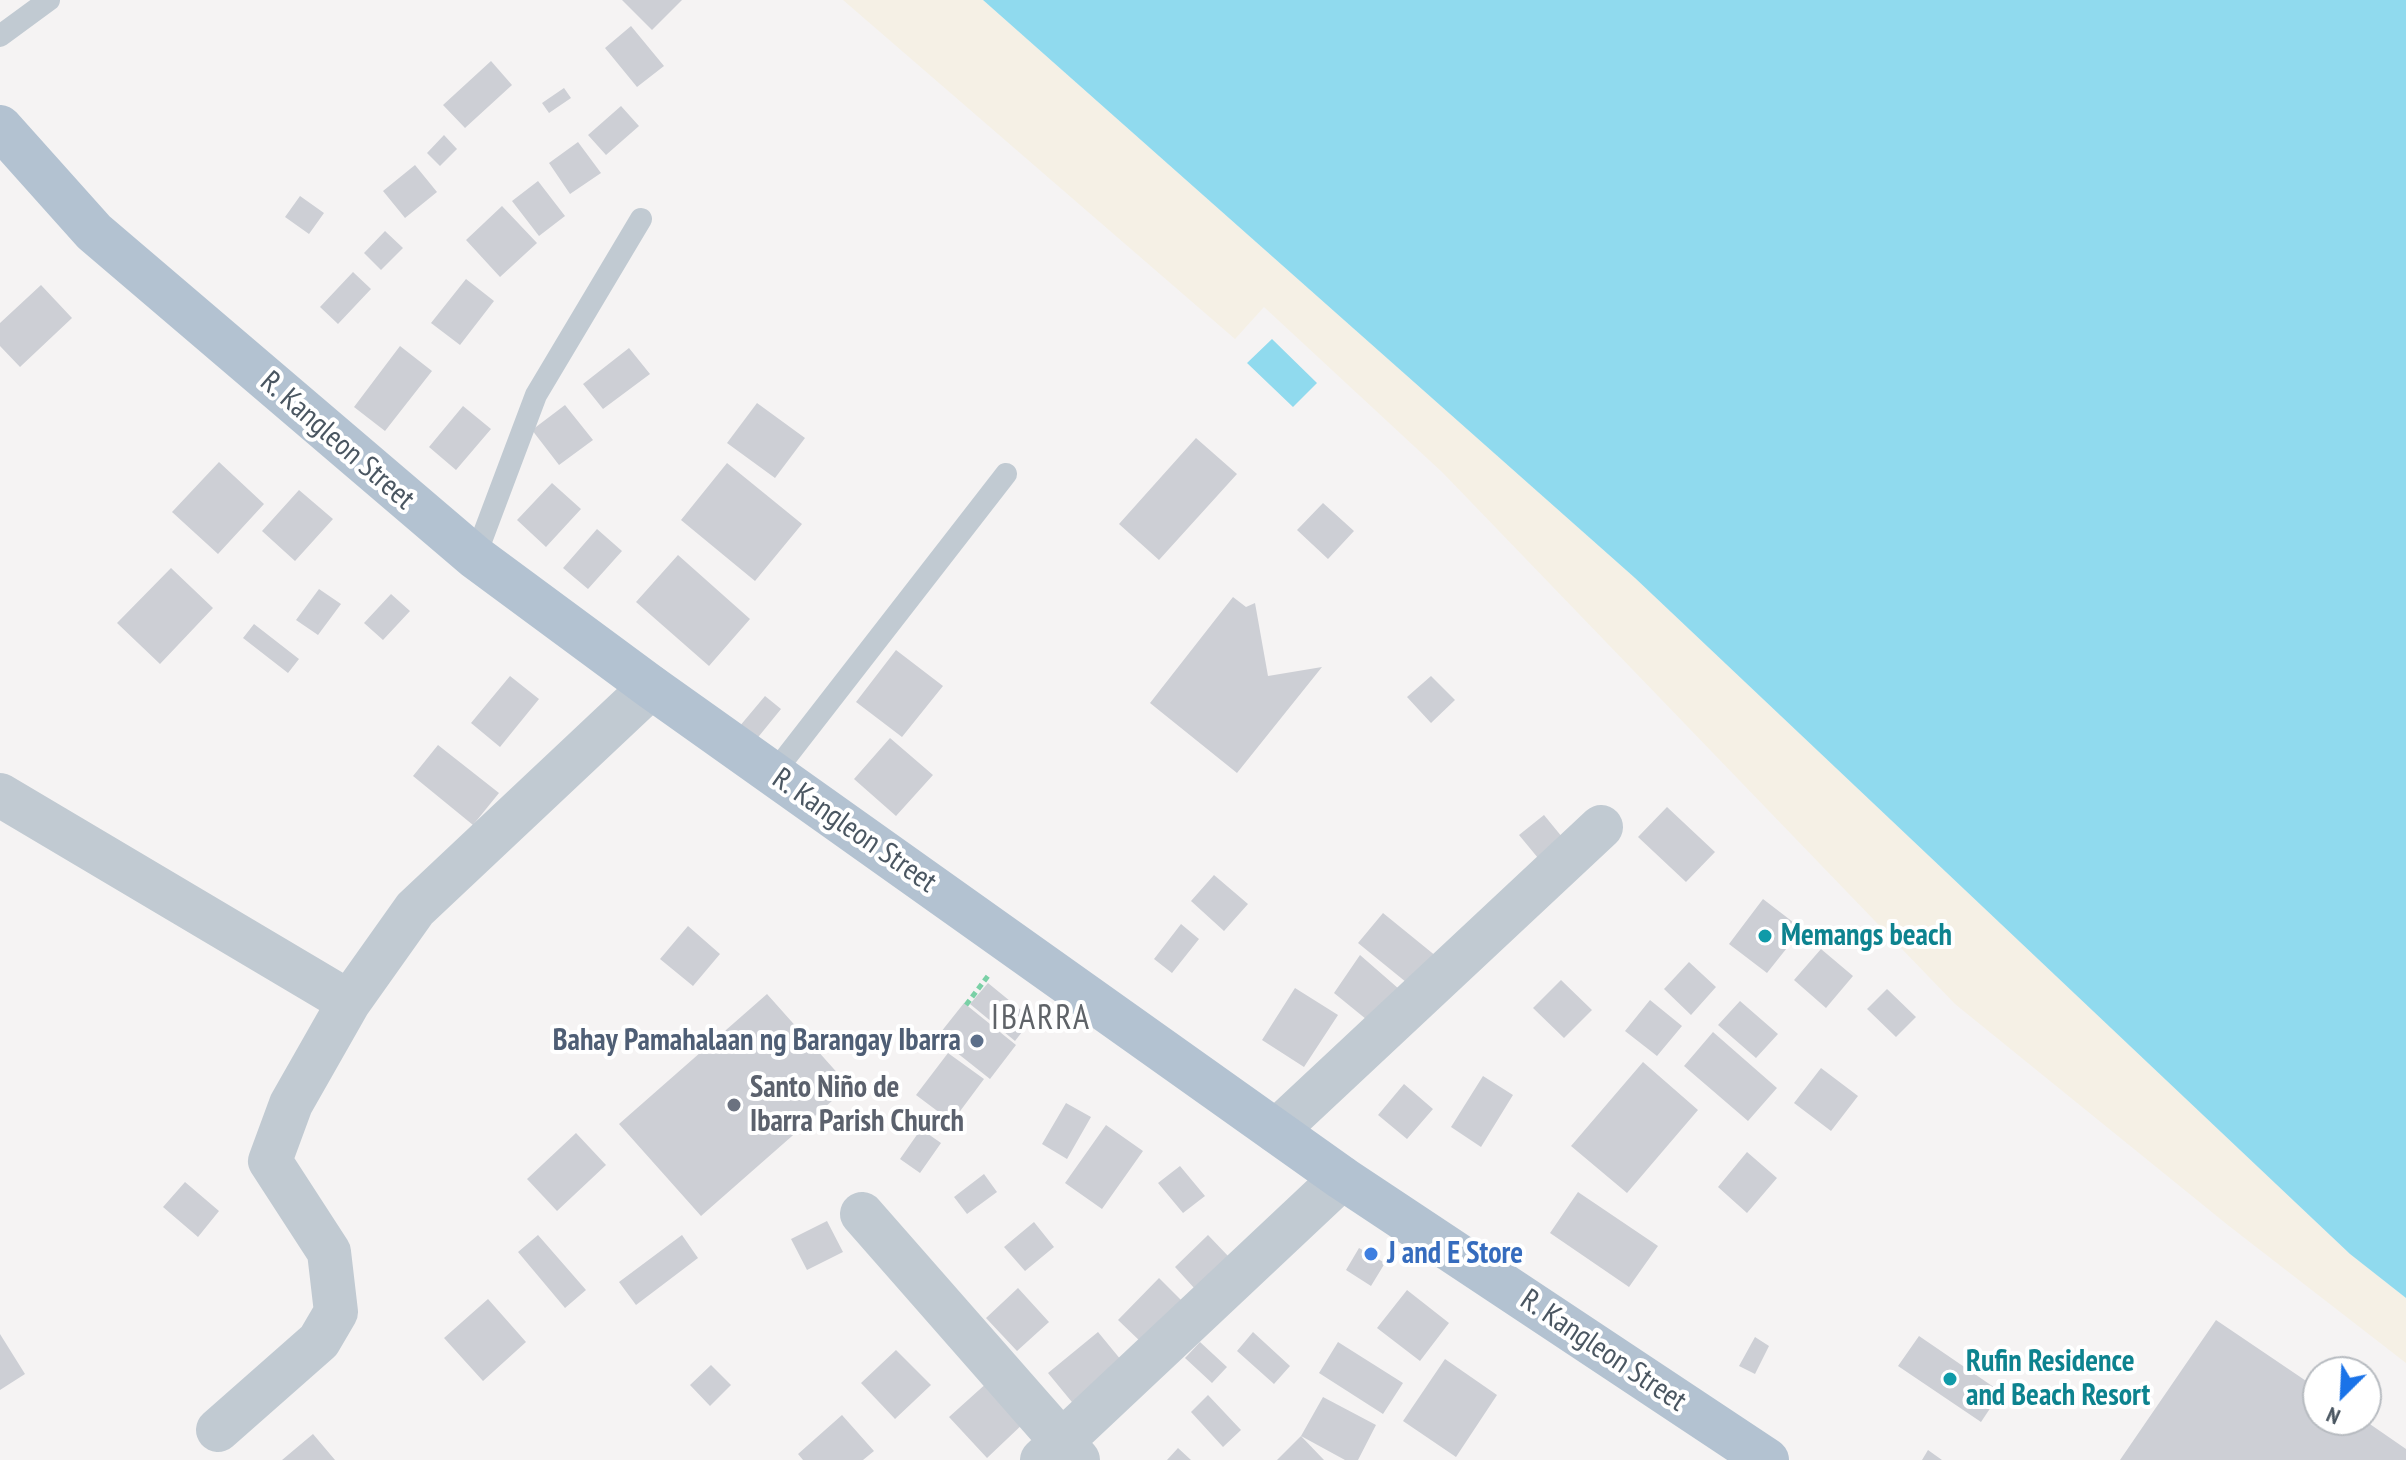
<!DOCTYPE html>
<html>
<head>
<meta charset="utf-8">
<style>
	body { margin:0 }
	#map { position:relative; width:2406px; height:1460px; overflow:hidden; background:#f5f3f3; font-family:"PT Sans Narrow",sans-serif }
	canvas { display:block }
	.north { position:absolute; left:2302px; top:1356px; width:80px; height:80px; box-sizing:border-box; background:#fff; border:2px solid #b7bbc0; border-radius:50%; rotate:204deg; font-size:22px; font-weight:700; line-height:32px; text-align:center; color:#4a5661 }
	.north::after { content:''; display:block; margin:auto; width:28px; height:36px; background:#1a73e8; clip-path:polygon(50% 0,100% 100%,50% 72%,0 100%) }
</style>
</head>
<body>
<div id="map">
<canvas width="2406" height="1460"></canvas>
<div class="north">N</div>
</div>
<script>
const g = document.querySelector('canvas').getContext('2d');
g.lineJoin = 'round';
function fill(path, color) { g.fillStyle = color; g.fill(path, 'evenodd'); }
const poly = rows => new Path2D(rows.map(r => 'M' + r).join(''));
function trace(path, color, width, dash) { g.strokeStyle = color; g.lineWidth = width; g.lineCap = dash ? 'butt' : 'round'; g.setLineDash(dash || []); g.stroke(path); }
function drawText(font, color, halo, rows, align = 'center') {
  g.font = font + ' "PT Sans Narrow",sans-serif'; g.lineWidth = 8; g.setLineDash([]); g.textBaseline = 'middle'; g.strokeStyle = halo; g.fillStyle = color; for (const [text, x, y, turn = 0] of rows) {
    g.save(); g.translate(x, y); g.rotate((+turn || 0) * Math.PI / 180); g.textAlign = isNaN(turn) ? turn : align; if (halo) g.strokeText(text, 0, 0); g.fillText(text, 0, 0); g.restore();
  }
}
fill(poly([
	[843,0,983,0,1635,578,2350,1254,2406,1298,2406,1363,2229,1226,1955,1004,1443,473,1264,307,1235,339]
]), '#f5f0e5');
fill(poly([
	[983,0,2406,0,2406,1298,2350,1254,1635,578],
	[1272,339,1317,383,1293,407,1247,363]
]), '#90daee');
fill(poly([
	[622,0,682,0,652,30],
	[631,26,664,66,637,87,605,48],
	[491,61,512,85,465,128,443,105],
	[564,88,571,98,549,113,542,103],
	[621,106,639,126,606,155,588,135],
	[444,135,457,149,440,166,427,153],
	[578,142,601,173,570,194,549,163],
	[415,165,437,192,405,218,383,191],
	[538,181,565,216,539,236,512,201],
	[300,196,324,213,309,234,285,217],
	[502,206,537,243,500,277,466,240],
	[385,231,403,248,381,270,364,253],
	[353,272,371,289,338,324,320,307],
	[466,279,494,301,460,345,431,323],
	[41,285,72,318,20,367,0,346,0,323],
	[400,346,432,371,385,431,354,407],
	[629,348,650,374,603,409,583,384],
	[757,403,805,438,775,478,727,443],
	[565,405,593,440,559,465,532,430],
	[463,406,491,429,456,470,429,447],
	[1196,438,1237,474,1159,560,1119,524],
	[219,462,264,504,218,554,172,512],
	[727,463,802,524,755,581,681,520],
	[552,483,581,509,546,547,517,520],
	[299,490,333,519,295,561,262,531],
	[1323,503,1354,531,1328,559,1297,530],
	[597,529,622,551,588,589,563,568],
	[678,555,750,619,709,666,636,602],
	[171,568,213,608,160,664,117,623],
	[319,589,341,604,318,635,296,620],
	[391,594,410,611,383,640,364,623],
	[1233,597,1246,607,1255,603,1268,676,1322,667,1237,773,1150,703],
	[254,624,299,659,288,673,243,638],
	[896,650,943,686,902,737,856,702],
	[510,676,539,699,500,747,471,723],
	[1431,676,1455,700,1431,723,1407,697],
	[765,696,781,709,755,741,739,727],
	[890,738,933,775,896,816,854,779],
	[438,745,499,793,473,825,413,776],
	[1667,807,1715,852,1686,882,1638,837],
	[1544,815,1567,843,1543,864,1519,835],
	[1214,875,1248,904,1224,931,1191,901],
	[1763,899,1802,929,1767,973,1729,944],
	[1383,913,1442,961,1417,991,1358,943],
	[1181,924,1199,939,1172,973,1154,959],
	[688,926,720,954,693,986,660,959],
	[1821,949,1853,976,1826,1008,1794,980],
	[1360,955,1407,996,1377,1028,1334,993],
	[1689,962,1716,987,1691,1015,1664,989],
	[1561,980,1592,1010,1564,1038,1533,1008],
	[988,983,1032,1019,1015,1041,970,1004],
	[1295,988,1338,1015,1304,1067,1262,1040],
	[1887,989,1916,1017,1896,1037,1867,1009],
	[767,994,849,1086,701,1216,619,1124],
	[1650,1000,1682,1026,1657,1056,1625,1031],
	[1740,1001,1778,1034,1756,1058,1718,1025],
	[964,1003,1016,1045,990,1079,937,1037],
	[1713,1032,1777,1088,1748,1121,1684,1066],
	[948,1053,984,1079,952,1122,916,1095],
	[1643,1062,1698,1110,1627,1193,1571,1146],
	[1821,1068,1858,1096,1831,1131,1794,1103],
	[1483,1076,1513,1095,1481,1147,1451,1127],
	[1404,1084,1433,1109,1407,1139,1378,1115],
	[1066,1103,1091,1117,1067,1159,1042,1144],
	[1106,1125,1143,1151,1102,1209,1065,1183],
	[921,1129,941,1143,920,1173,900,1159],
	[576,1133,606,1165,557,1211,527,1179],
	[1747,1152,1777,1178,1747,1213,1718,1187],
	[1180,1166,1205,1196,1183,1213,1158,1183],
	[984,1174,997,1192,967,1214,954,1197],
	[185,1182,219,1211,198,1237,163,1207],
	[1578,1192,1658,1246,1629,1287,1550,1233],
	[827,1221,843,1252,807,1270,791,1239],
	[1034,1222,1054,1247,1025,1271,1004,1247],
	[538,1235,586,1290,565,1308,518,1252],
	[682,1235,698,1258,636,1305,619,1282],
	[1208,1235,1229,1257,1195,1289,1175,1267],
	[1359,1248,1385,1263,1371,1286,1346,1270],
	[1159,1278,1183,1302,1142,1343,1118,1320],
	[1018,1288,1049,1322,1017,1351,986,1318],
	[1407,1290,1449,1323,1420,1361,1377,1328],
	[488,1299,526,1342,483,1381,444,1338],
	[2216,1320,2318,1389,2318,1420,2364,1420,2406,1449,2406,1460,2120,1460],
	[1098,1332,1126,1366,1076,1407,1048,1373],
	[1253,1332,1290,1366,1274,1384,1237,1351],
	[0,1334,25,1374,0,1390],
	[1919,1336,2001,1392,1981,1422,1898,1366],
	[1755,1337,1769,1346,1755,1374,1739,1366],
	[1200,1342,1227,1367,1212,1383,1185,1358],
	[1338,1342,1403,1383,1383,1414,1319,1373],
	[896,1350,931,1385,895,1419,861,1383],
	[1445,1359,1497,1395,1456,1457,1403,1421],
	[711,1365,731,1385,710,1406,690,1385],
	[989,1381,1026,1421,987,1458,949,1417],
	[1208,1395,1241,1430,1223,1447,1191,1412],
	[1323,1397,1376,1425,1358,1460,1345,1460,1301,1436,1324,1460,1277,1460,1301,1436],
	[842,1415,874,1451,863,1460,803,1460,798,1454],
	[313,1434,335,1460,282,1460],
	[1178,1448,1191,1460,1167,1460],
	[1928,1450,1942,1460,1922,1460]
]), '#cdcfd5');
trace(poly([
	[966,1005,988,976]
]), '#7ad0a6', 5, [6, 4]);
trace(poly([
	[0,36,49,0],
	[475,557,536,395,641,219],
	[773,774,1006,474]
]), '#c1cad2', 22);
trace(poly([
	[0,795,349,1002,415,909,651,687],
	[1276,1131,1601,827],
	[862,1214,1078,1460],
	[218,1430,319,1341,336,1312,329,1252,270,1161,291,1104,349,1002],
	[1042,1460,1342,1178]
]), '#c1cad2', 44);
trace(poly([
	[0,127,94,232,475,557,651,687,1342,1178,1767,1460]
]), '#b3c2d1', 44);
for (const [x, y, r, color] of [
	[1765,936,8,"#0f9aa8"],
	[977,1041,8,"#5c6f8a"],
	[734,1105,8,"#6b7280"],
	[1371,1254,8,"#3f7fe0"],
	[1950,1379,8,"#0f9aa8"]
]) { const dot = new Path2D(); dot.arc(x, y, r, 0, 2 * Math.PI); g.fillStyle = color; g.fill(dot); trace(dot, '#fff', 3); }
drawText('30px', '#4a5661', '#fff', [
	["R. Kangleon Street",337,441,41],
	["R. Kangleon Street",854,831,35],
	["R. Kangleon Street",1603,1351,34]
]);
drawText('bold 30px', '#0d838f', '#fff', [
	["Memangs beach",1781,936],
	["Rufin Residence",1966,1362],
	["and Beach Resort",1966,1396]
], 'left');
drawText('bold 30px', '#4e5e75', '#fff', [
	["Bahay Pamahalaan ng Barangay Ibarra",961,1041]
], 'right');
drawText('bold 30px', '#5b616d', '#fff', [
	["Santo Niño de",750,1088],
	["Ibarra Parish Church",750,1122]
], 'left');
drawText('bold 30px', '#366cbe', '#fff', [
	["J and E Store",1387,1254]
], 'left');
g.letterSpacing = '2px';
drawText('34px', '#5f6368', '#fff', [
	["IBARRA",1041,1019]
]);
g.letterSpacing = '0px';
</script>
</body>
</html>
